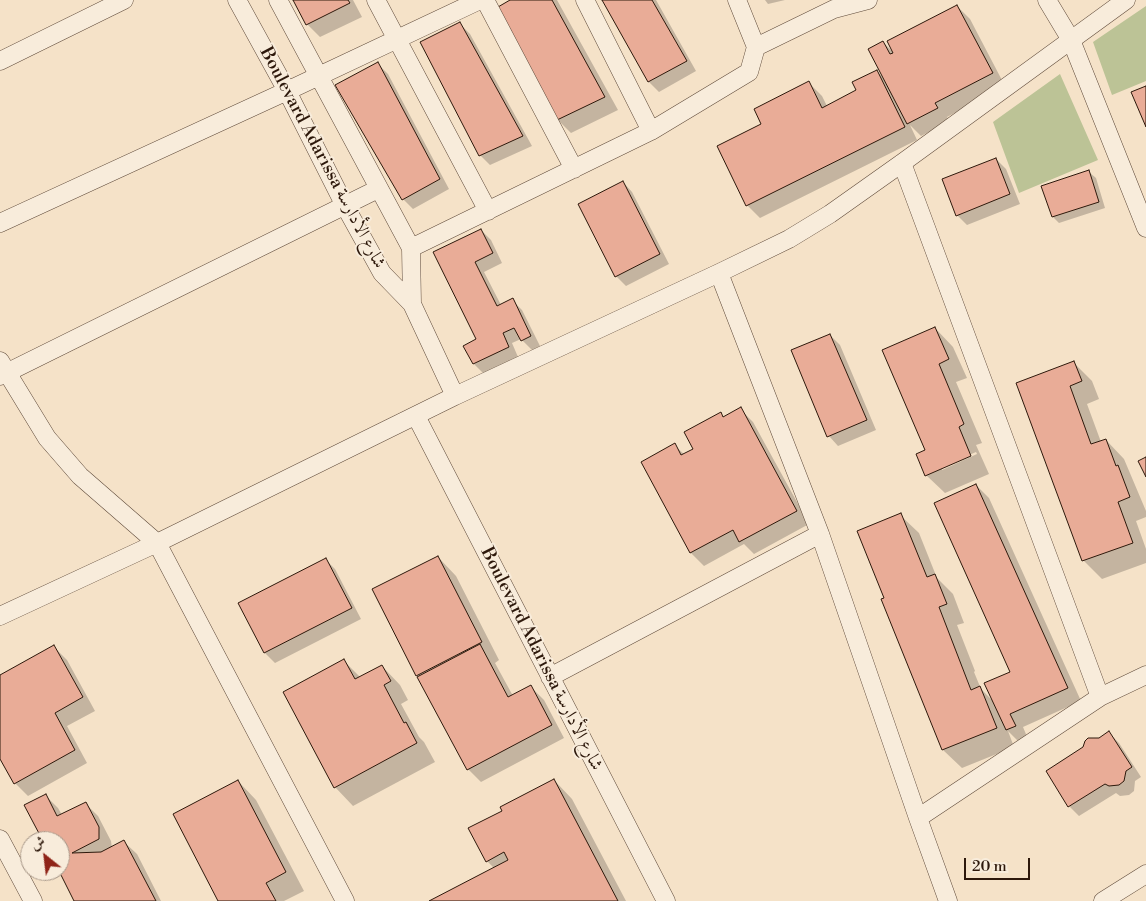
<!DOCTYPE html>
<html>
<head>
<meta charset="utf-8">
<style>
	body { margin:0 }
	#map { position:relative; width:1146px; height:901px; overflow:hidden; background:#f5e2c8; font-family:"Libre Bodoni",Amiri,serif }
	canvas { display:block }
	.north { position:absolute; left:20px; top:831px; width:50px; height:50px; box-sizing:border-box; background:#f8ecdb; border:1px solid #a79788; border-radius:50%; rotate:331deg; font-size:14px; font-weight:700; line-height:20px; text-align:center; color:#2d180b }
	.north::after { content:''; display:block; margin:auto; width:18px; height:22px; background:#8f2418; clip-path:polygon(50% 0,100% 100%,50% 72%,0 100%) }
	.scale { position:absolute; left:964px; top:858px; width:66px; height:22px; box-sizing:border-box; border:2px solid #2d180b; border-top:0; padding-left:6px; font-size:15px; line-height:18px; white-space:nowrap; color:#2d180b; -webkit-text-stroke:4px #f8ecdb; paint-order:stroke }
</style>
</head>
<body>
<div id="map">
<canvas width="1146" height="901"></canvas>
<div class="north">ش</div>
<div class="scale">20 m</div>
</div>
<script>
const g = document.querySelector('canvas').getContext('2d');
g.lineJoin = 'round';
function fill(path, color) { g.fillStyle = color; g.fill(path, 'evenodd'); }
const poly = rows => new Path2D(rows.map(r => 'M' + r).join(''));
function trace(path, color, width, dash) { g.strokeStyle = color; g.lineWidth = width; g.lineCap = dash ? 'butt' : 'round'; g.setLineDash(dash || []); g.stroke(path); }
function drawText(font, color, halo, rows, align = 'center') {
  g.font = font + ' "Libre Bodoni",Amiri,serif'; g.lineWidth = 4; g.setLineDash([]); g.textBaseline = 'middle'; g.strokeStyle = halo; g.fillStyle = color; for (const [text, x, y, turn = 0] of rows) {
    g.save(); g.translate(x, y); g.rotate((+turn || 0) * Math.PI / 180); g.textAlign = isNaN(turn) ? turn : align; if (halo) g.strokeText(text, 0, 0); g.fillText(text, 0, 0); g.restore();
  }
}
fill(poly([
	[1146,6,1146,81,1112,95,1093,42],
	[1060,74,1098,160,1019,193,993,122]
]), '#bcc396');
fill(poly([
	[295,0,353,0,362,17,320,37,307,24],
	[512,0,557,0,618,110,571,133,558,120,500,7],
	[604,0,656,0,696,71,659,92,649,82],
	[765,0,785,0,768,4],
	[957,6,970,19,1005,86,947,117,950,121,921,136,910,125,917,140,760,218,747,205,763,124,809,83,822,96,827,106,858,91,877,71,884,79,883,42,895,54],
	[460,24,470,34,532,146,490,165,480,155],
	[378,64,388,74,449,189,413,209,403,199,337,85],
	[996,159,1006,169,1020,204,967,225,957,215],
	[1089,172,1096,178,1105,208,1059,223,1053,217],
	[623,182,632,192,669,264,626,286,616,276],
	[481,230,491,240,502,263,484,272,501,305,512,300,522,310,540,346,532,350,521,339,512,343,518,357,484,374,474,364,465,346,478,340,435,253],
	[935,328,953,347,967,378,956,382,982,443,976,445,989,474,945,493,926,475],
	[976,452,977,454,942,470,942,467],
	[830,335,840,345,876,430,838,446,829,436],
	[1074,363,1092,381,1099,399,1087,404,1101,442,1106,440,1124,459,1146,511,1146,517,1136,521,1146,549,1146,563,1102,579,1084,561,1018,384],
	[740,409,753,422,809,524,754,554,744,544,704,566,691,553,642,462,674,445,685,455,695,449,720,413,725,418],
	[976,485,989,498,1081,701,1023,727,1028,739,1020,743,1008,731,1014,747,962,768,943,750,883,600,885,599,900,515,919,533,937,578,953,594,964,623,957,625,975,671,974,672,981,689,994,702,1012,672],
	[438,557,456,576,499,660,495,663,513,696,531,687,544,700,564,738,481,782,468,769,417,675],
	[326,560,335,569,361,619,275,663,265,653],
	[54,647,67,660,95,711,67,726,87,763,28,796,15,783,0,756,0,676],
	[344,661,360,677,382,666,400,685,408,700,401,704,419,737,424,742,435,762,353,806,335,787],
	[1109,733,1119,743,1141,777,1135,781,1134,791,1129,795,1120,796,1116,793,1079,816,1069,806,1086,742,1092,738,1099,739],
	[554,780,572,799,626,901,431,901,494,868,487,861,504,811],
	[238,781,256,800,304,891,284,901,219,901],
	[45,795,58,808,62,815,85,803,98,816,111,841,112,848,123,841,137,854,161,901,75,901,60,871,60,841,44,841]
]), '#0003');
const building = poly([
	[293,0,348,0,350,3,306,25,293,0],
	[510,0,552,0,605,97,557,120,498,7,510,0],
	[602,0,652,0,687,61,648,82,602,0],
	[957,5,993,73,935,103,938,108,907,124,868,49,883,41,890,54,893,53,887,41,957,5],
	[460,22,523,136,479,156,420,42,460,22],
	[378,62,440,179,402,200,335,85,378,62],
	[877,70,905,127,746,206,717,146,761,124,754,109,809,81,822,108,856,90,852,82,877,70],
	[1146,86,1146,127,1131,92,1146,86],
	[996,158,1010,194,956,216,942,179,996,158],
	[1089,170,1099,202,1052,217,1041,186,1089,170],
	[623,181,660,254,615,277,578,204,623,181],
	[481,229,493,253,475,262,497,306,513,298,531,336,521,341,514,328,503,333,509,347,473,364,463,346,476,339,433,252,481,229],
	[935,327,949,359,939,364,964,424,959,427,971,456,925,476,916,454,925,450,882,350,935,327],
	[830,334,867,420,827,437,791,350,830,334],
	[1074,361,1082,381,1070,386,1091,444,1106,439,1116,466,1118,465,1130,497,1118,502,1133,543,1082,561,1016,383,1074,361],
	[741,407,797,511,739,542,733,530,690,553,641,462,675,443,681,455,693,449,684,432,721,412,723,417,741,407],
	[1146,457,1146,477,1138,461,1146,457],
	[976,484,1068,688,1010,714,1016,726,1006,730,984,683,1010,672,934,503,976,484],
	[901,513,927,577,935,574,947,604,939,607,971,690,980,686,997,728,942,750,881,599,884,598,857,531,901,513],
	[438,556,482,642,416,676,372,589,438,556],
	[326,558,352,608,264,653,238,603,326,558],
	[480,644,508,697,531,685,552,725,467,770,417,677,480,644],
	[54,645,83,697,55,713,75,750,14,784,0,759,0,675,54,645],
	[344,659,355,679,382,665,391,681,384,685,404,723,406,722,417,743,334,788,283,692,344,659],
	[1109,731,1132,767,1126,771,1124,781,1119,785,1109,786,1105,784,1068,807,1046,771,1083,747,1085,741,1088,738,1099,738,1109,731],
	[554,779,618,901,429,901,508,860,504,852,486,862,468,828,502,811,500,807,554,779],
	[238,780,286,872,266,883,276,901,218,901,173,814,238,780],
	[46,794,57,816,86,802,99,827,99,839,72,853,101,852,124,840,156,901,74,901,59,871,60,871,60,841,43,841,24,805,46,794]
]);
fill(building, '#e9ac97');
trace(building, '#2d180b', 1);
const street = poly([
	[237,0,287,91,345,206,382,273,412,304,455,396],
	[278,0,411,248,412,304],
	[376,0,488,211],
	[485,0,574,169],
	[585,0,651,131],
	[737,0,756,47],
	[1047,0,1071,40,1146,228],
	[0,61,124,0],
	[902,163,1100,697],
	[0,223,287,91,480,0],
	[411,248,651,131,749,72,756,47,834,9,868,0],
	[719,273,820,534,918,818,948,901],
	[0,361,47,438,80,476,157,543,345,901],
	[0,376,378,189],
	[416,416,666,901],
	[0,616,157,543,455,396,719,273,789,239,830,214,902,163,1126,0],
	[550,677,820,534],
	[918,818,1100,697,1146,675],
	[0,839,33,901],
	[1103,901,1146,874]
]);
trace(street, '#5f4a3a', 19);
trace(street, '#f8ecdb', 18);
drawText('18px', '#2d180b', '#f8ecdb', [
	["Boulevard Adarissa شارع الأدارسة",322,158,62],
	["Boulevard Adarissa شارع الأدارسة",541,659,63]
]);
</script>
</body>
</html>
